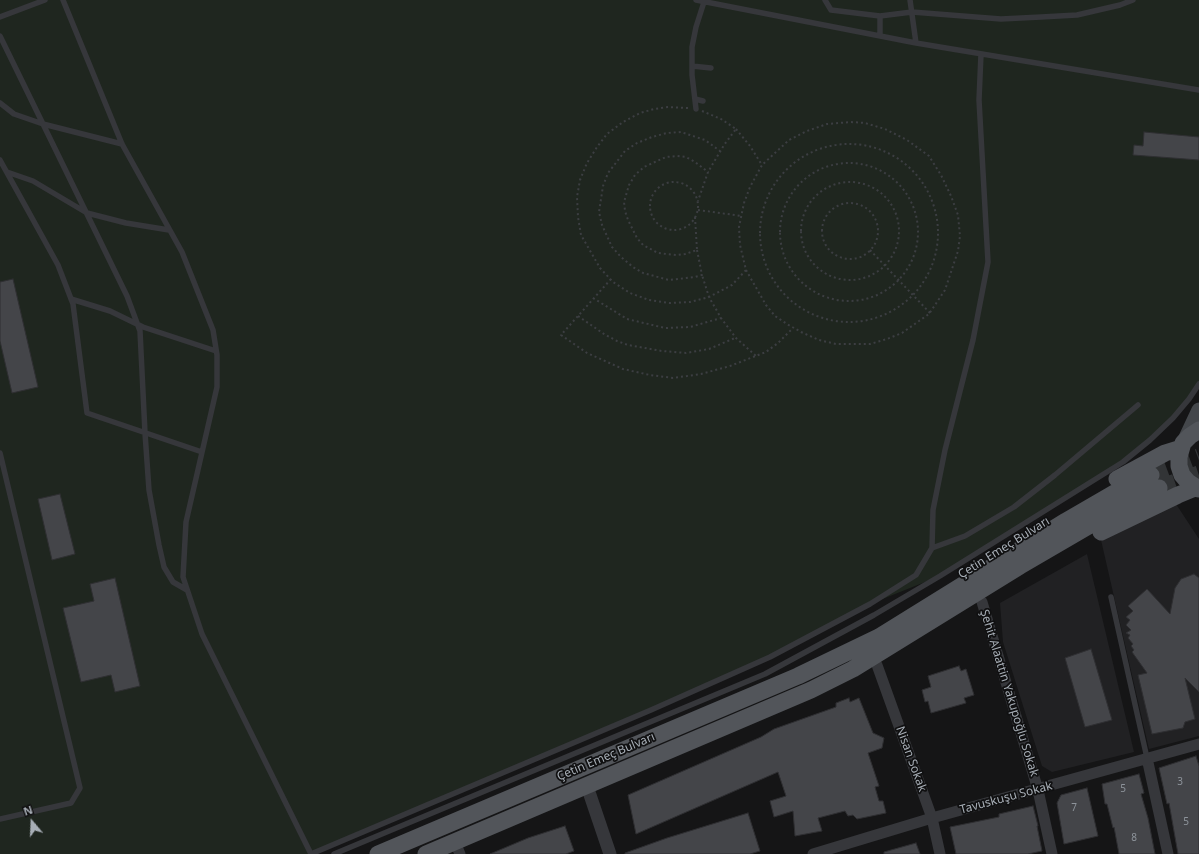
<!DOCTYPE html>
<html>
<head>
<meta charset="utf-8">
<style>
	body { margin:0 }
	#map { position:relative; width:1199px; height:854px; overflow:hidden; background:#151516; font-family:"Noto Sans",sans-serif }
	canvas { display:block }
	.north { position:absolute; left:12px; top:802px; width:40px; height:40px; -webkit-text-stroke:3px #101011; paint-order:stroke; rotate:341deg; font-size:11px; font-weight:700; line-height:16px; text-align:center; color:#a7aeb6 }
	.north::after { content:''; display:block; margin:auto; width:14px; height:18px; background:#a7aeb6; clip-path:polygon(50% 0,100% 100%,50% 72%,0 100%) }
</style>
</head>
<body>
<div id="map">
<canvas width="1199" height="854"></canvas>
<div class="north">N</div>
</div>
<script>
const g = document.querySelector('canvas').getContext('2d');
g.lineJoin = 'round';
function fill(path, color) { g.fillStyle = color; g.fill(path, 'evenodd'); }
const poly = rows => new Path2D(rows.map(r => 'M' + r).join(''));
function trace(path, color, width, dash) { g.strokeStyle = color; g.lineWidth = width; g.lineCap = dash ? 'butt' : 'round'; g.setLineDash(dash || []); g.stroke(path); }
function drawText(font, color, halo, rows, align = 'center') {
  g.font = font + ' "Noto Sans",sans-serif'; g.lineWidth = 3.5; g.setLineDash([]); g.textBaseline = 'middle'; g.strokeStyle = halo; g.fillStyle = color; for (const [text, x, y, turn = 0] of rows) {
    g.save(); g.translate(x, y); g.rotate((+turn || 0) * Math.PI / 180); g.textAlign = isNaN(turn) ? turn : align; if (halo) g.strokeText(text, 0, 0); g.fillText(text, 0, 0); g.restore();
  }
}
fill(poly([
	[1176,504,1199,539,1199,736,1149,749,1101,540],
	[1087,554,1134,752,1052,772,1042,766,1003,642,1000,603]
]), '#212123');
fill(poly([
	[0,0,1199,0,1199,384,1173,418,1123,462,940,576,870,604,770,657,311,854,0,854]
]), '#1f261f');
const building = poly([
	[1144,132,1199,137,1199,160,1133,155,1134,145,1143,146,1144,132],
	[13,279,38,387,12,393,0,341,0,282,13,279],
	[60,494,75,554,52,560,38,499,60,494],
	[1194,574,1199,578,1199,692,1185,678,1195,719,1185,722,1183,728,1152,734,1138,675,1147,673,1132,652,1134,650,1131,646,1133,644,1128,638,1130,635,1126,633,1131,630,1126,625,1130,620,1126,617,1133,611,1128,606,1147,589,1170,614,1175,588,1181,579,1194,574],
	[115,578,140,686,115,692,111,675,81,682,63,608,94,601,90,584,115,578],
	[1091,649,1112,720,1085,727,1065,658,1091,649],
	[959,666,961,671,966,669,974,695,964,698,966,703,931,713,928,701,925,702,922,690,931,687,928,676,959,666],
	[849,698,850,702,859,698,873,733,884,738,882,748,868,753,879,786,875,787,879,801,883,801,886,813,857,819,853,815,848,816,845,811,818,818,822,831,795,836,793,811,774,817,770,801,786,796,778,772,636,834,628,795,761,737,774,729,836,707,836,703,849,698],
	[1196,756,1199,766,1199,854,1178,854,1169,803,1167,804,1159,768,1196,756],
	[1139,774,1144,793,1141,794,1148,818,1155,854,1119,854,1114,827,1113,828,1107,804,1105,804,1102,784,1139,774],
	[1087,788,1098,836,1064,844,1057,803,1061,795,1087,788],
	[1033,806,1038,826,1037,826,1042,851,1028,854,956,854,950,827,999,817,999,814,1033,806],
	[748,813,760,851,750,854,625,854,625,853,667,838,748,813],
	[565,826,574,851,566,854,490,854,528,838,565,826],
	[916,843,920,854,884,854,884,852,916,843]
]);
fill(building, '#444549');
trace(building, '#2f2f32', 1);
trace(poly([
	[1151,475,1199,457],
	[1159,488,1199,474]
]), '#323436', 17, [17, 8]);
trace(poly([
	[688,108,668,107,654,109,640,113,623,122,607,134,597,147,587,163,580,180,577,197,578,217,581,235,600,268,613,282,630,293,649,300,669,303,690,302,709,297,702,275],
	[702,111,721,119,736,129,724,145,708,172],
	[736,129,750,146,762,165,750,187,744,203,739,227,740,245,746,270,732,285,709,297,721,318,736,338,756,356],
	'760 233a89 89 0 1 1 178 0a89 89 0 1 1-178 0Z',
	'780 232a69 69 0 1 1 138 0a69 69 0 1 1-138 0Z',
	'650 206a24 24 0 1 1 48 0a24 24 0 1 1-48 0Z',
	'801 231a49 49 0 1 1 98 0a49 49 0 1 1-98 0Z',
	'822 231a28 28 0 1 1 56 0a28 28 0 1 1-56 0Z',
	[698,210,742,216],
	[695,217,697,250,685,254,676,255,658,253,643,245,637,238,628,220,625,211,624,202,629,185,635,175,644,167,666,157,677,156,686,157,695,162,708,172,698,201],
	[697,250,702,275,695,277,669,280,643,273,633,267,621,257,612,247,602,225,599,212,603,186,608,173,625,151,637,143,652,137,667,133,681,132,705,140,720,151],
	[870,250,930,313],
	[746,270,766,305,775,316,787,324,801,332,819,340,836,344,870,344,887,339,902,333,929,314,945,290,958,251,960,236,958,215,951,196,941,175,929,156,907,140,885,129,865,123,851,122,827,124,807,131,789,140,762,165],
	[611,279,561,335,587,353,623,369,650,375,673,378,701,374,730,366,766,352,778,343,793,328],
	[593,298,627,319,665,328,690,327,721,318],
	[578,316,604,334,617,341,628,345,662,351,686,353,709,349,735,338]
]), '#3c3e42', 2, [2, 3]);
trace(poly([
	[63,0,122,144,182,252,213,330,217,355,217,387,186,522,183,577,202,634,311,854],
	[696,0,916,43,1199,90],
	[825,0,831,10,880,16,880,36],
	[910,0,916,43],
	[880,16,912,12,1001,19,1041,17,1077,15,1120,5,1133,0],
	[0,17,45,0],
	[0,36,127,296,140,331,145,433,149,490,159,545,164,567,173,582,187,590],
	[692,66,711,68],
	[695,99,703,101],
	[0,103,14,114,43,124,122,144],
	[696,109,692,75,692,47,696,27,704,2],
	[0,160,58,265,73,304,87,413,202,452],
	[7,172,33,181,87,213,126,223,169,230],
	[71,299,110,311,143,327,216,351],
	[0,453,80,788,71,803,0,819],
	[932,548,965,536,1014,507,1055,475,1138,405],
	[1111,597,1147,758],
	[311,854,651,710,770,657,870,604,916,575,932,548,933,510,945,450,973,340,988,262,979,100,981,54],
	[334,854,765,674,874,615,940,576,1123,462,1150,440,1173,418,1189,399,1199,384]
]), '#36373b', 5.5);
trace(poly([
	[982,602,1038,790,1052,854],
	[877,665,932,818,940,854],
	[1147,758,1168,854],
	[455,842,460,854],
	[813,854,932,818,1199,744]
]), '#36373b', 11);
trace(poly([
	[587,786,610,854]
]), '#36373b', 13);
trace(poly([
	[1184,442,1199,410]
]), '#44474b', 15);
trace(poly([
	[1199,430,1190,436,1183,443,1179,457,1179,466,1182,475,1188,482,1199,489],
	[1117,479,1165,453,1181,448],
	[1101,532,1178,495,1195,488],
	[378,854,798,676,879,637,1066,521,1116,492,1151,475],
	[426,854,811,690,853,669,1020,566,1099,520,1159,488]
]), '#52555a', 17);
drawText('10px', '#8e949b', null, [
	["3",1180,782],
	["5",1123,789],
	["7",1074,808],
	["5",1186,822],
	["8",1134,838]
]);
drawText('12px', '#a7aeb6', '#101011', [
	["Çetin Emeç Bulvarı",1004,548,-32],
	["Şehit Alaattin Yakupoğlu Sokak",1009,693,73],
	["Çetin Emeç Bulvarı",606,757,-23],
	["Nisan Sokak",911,759,70],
	["Tavuskuşu Sokak",1006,798,-15]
]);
</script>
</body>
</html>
